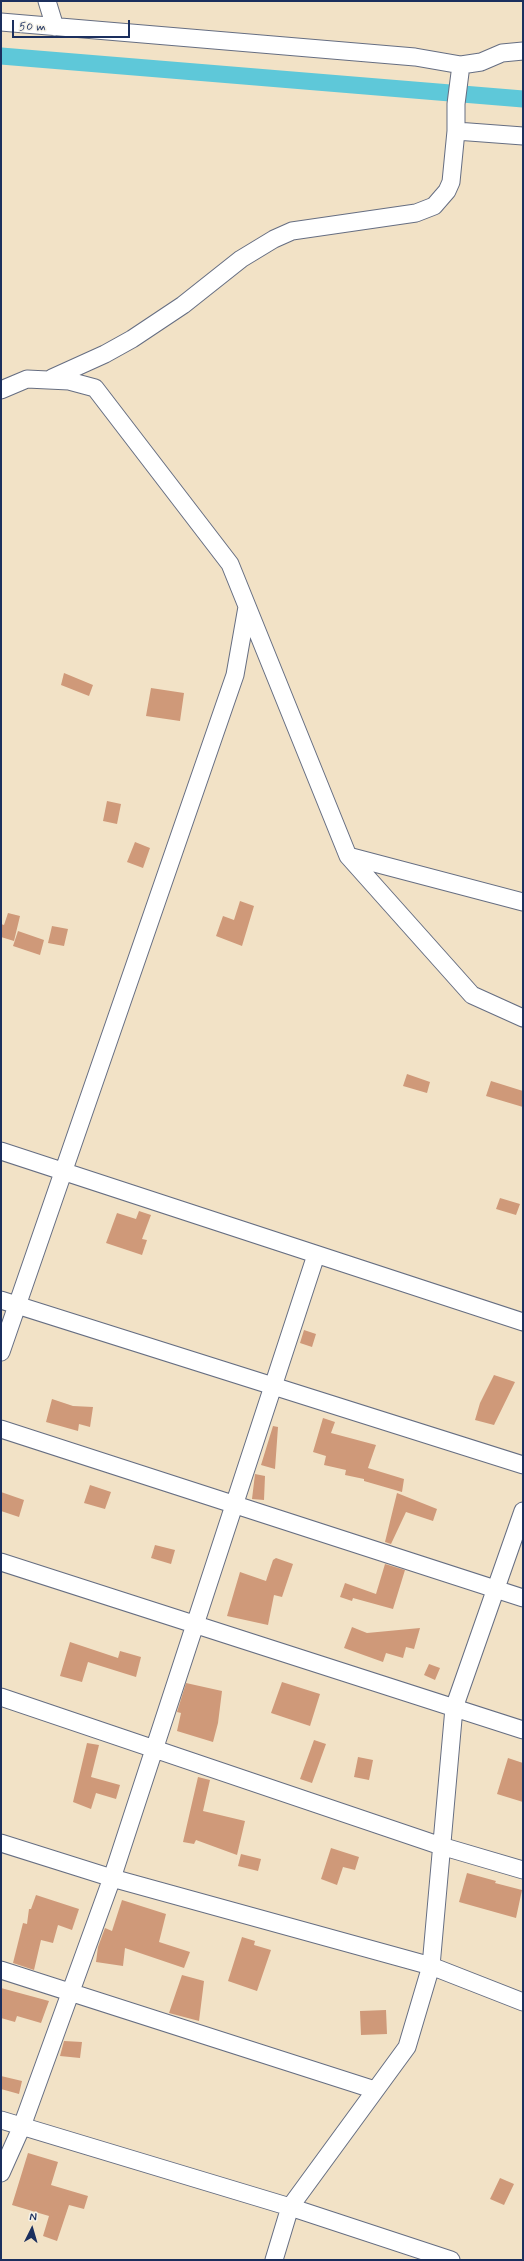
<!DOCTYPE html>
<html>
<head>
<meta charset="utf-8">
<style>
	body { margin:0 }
	#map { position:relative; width:524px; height:2261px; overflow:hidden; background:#f2e2c6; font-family:Mynerve,sans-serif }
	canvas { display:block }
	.frame { position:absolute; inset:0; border:2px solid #1b2f5e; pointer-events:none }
	.north { position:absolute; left:12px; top:2209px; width:40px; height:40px; -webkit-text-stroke:3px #f7f3e8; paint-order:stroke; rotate:5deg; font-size:11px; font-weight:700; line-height:16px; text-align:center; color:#1b2f5e }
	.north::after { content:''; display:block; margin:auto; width:14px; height:18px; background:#1b2f5e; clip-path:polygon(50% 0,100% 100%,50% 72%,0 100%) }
	.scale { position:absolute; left:12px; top:20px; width:118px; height:18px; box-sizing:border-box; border:2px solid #1b2f5e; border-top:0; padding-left:5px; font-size:12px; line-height:14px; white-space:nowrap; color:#1b2f5e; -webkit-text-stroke:3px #f7f3e8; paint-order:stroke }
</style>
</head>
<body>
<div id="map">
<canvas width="524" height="2261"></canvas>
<div class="frame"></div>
<div class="north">N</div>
<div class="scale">50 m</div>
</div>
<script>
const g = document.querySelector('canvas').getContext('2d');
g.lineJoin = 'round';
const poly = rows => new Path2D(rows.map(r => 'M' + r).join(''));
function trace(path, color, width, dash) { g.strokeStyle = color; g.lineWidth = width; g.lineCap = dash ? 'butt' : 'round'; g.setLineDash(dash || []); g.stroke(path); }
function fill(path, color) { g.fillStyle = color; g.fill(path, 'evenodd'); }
trace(poly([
	[1,56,523,99]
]), '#5ec8d9', 17);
fill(poly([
	[64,673,93,685,89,696,61,685],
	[151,688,184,693,180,721,146,716],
	[107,801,121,804,117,824,103,821],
	[135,842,150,848,143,868,127,862],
	[240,901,254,906,242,946,216,936,223,916,234,920],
	[8,913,20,916,14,941,1,937,1,924,4,925],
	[52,926,68,929,64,946,48,943],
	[18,931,44,940,40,955,13,946],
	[407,1074,430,1082,427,1093,403,1086],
	[491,1081,523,1091,523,1107,486,1096],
	[500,1198,520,1204,516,1215,496,1209],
	[139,1211,151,1215,142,1239,147,1240,142,1255,106,1243,117,1213,136,1219],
	[304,1330,316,1334,312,1347,300,1343],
	[494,1375,515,1382,494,1425,475,1420,480,1403],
	[52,1399,73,1406,93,1407,90,1427,79,1424,78,1431,46,1422],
	[323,1418,335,1422,331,1433,376,1445,368,1468,404,1479,402,1492,364,1481,364,1479,345,1475,346,1470,324,1465,326,1456,313,1452],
	[273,1426,278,1427,275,1469,261,1465],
	[255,1474,265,1476,264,1500,252,1499],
	[90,1485,111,1492,105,1509,84,1503],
	[1,1492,24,1500,19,1517,1,1511],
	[397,1493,437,1509,433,1521,406,1512,391,1544,385,1542],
	[155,1545,175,1550,171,1564,151,1558],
	[276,1558,293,1564,282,1597,274,1595,268,1625,227,1616,240,1572,266,1581,273,1560],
	[385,1564,405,1570,393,1609,353,1598,352,1601,340,1597,345,1583,376,1594],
	[352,1627,367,1633,420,1628,414,1649,406,1647,403,1658,386,1653,383,1662,344,1648],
	[70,1642,118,1658,120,1651,141,1657,136,1677,88,1662,82,1682,60,1676],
	[429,1664,440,1668,435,1680,424,1675],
	[282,1682,320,1694,310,1726,271,1713],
	[186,1683,222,1691,218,1723,213,1742,177,1731,181,1713,177,1712],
	[314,1740,326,1744,312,1783,300,1779],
	[87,1743,99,1745,91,1777,120,1785,116,1799,96,1793,91,1809,73,1802],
	[358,1757,373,1760,369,1780,354,1777],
	[508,1758,523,1763,523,1802,497,1794],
	[198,1777,210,1780,203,1811,245,1821,237,1855,196,1840,194,1844,183,1842],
	[331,1848,359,1857,355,1870,343,1867,337,1885,321,1879],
	[241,1854,261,1859,258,1871,238,1866],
	[467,1873,496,1881,495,1883,522,1890,516,1918,459,1902],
	[36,1895,79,1909,72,1930,58,1925,53,1943,41,1940,34,1970,13,1963,23,1923,27,1924,29,1909,31,1909],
	[122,1900,166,1914,159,1942,190,1952,184,1968,125,1948,123,1966,96,1962,98,1947,105,1928,112,1931],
	[242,1937,255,1941,254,1945,271,1950,257,1991,228,1981],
	[182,1975,204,1981,199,2021,169,2013],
	[1,1988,49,2001,41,2023,17,2016,15,2022,1,2018],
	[386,2010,387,2034,361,2035,360,2011],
	[64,2041,82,2042,80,2058,60,2056],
	[1,2076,22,2081,19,2094,1,2089],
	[28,2153,58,2162,51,2185,88,2196,84,2209,69,2205,57,2241,43,2236,49,2216,12,2205],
	[500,2178,514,2184,504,2205,490,2199]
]), '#cf9979');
const minor = poly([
	[47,1,55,27],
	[1,22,415,57,461,65,481,62,502,53,523,51],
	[456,131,523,136],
	[52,378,105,354,132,339,183,305,241,259,274,239,292,231,416,213,434,206,447,191,451,182,456,131,456,104,461,65],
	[1,390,27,379,69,381,95,388,230,564,348,856,472,995,523,1018],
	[348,856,523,902],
	[1,1151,523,1322],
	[1,1300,523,1465],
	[1,1352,235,675,247,607],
	[1,1429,523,1598],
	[1,1562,523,1730],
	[1,1697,441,1846,523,1870],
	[1,1843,112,1878,431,1966,523,2002],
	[1,1970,375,2090],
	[1,2120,290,2207,451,2260],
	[1,2173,22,2126,112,1878,316,1255],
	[274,2260,290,2207,407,2047,431,1966,454,1708,523,1511]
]);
trace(minor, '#666e82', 19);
trace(minor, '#fff', 17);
</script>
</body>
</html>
